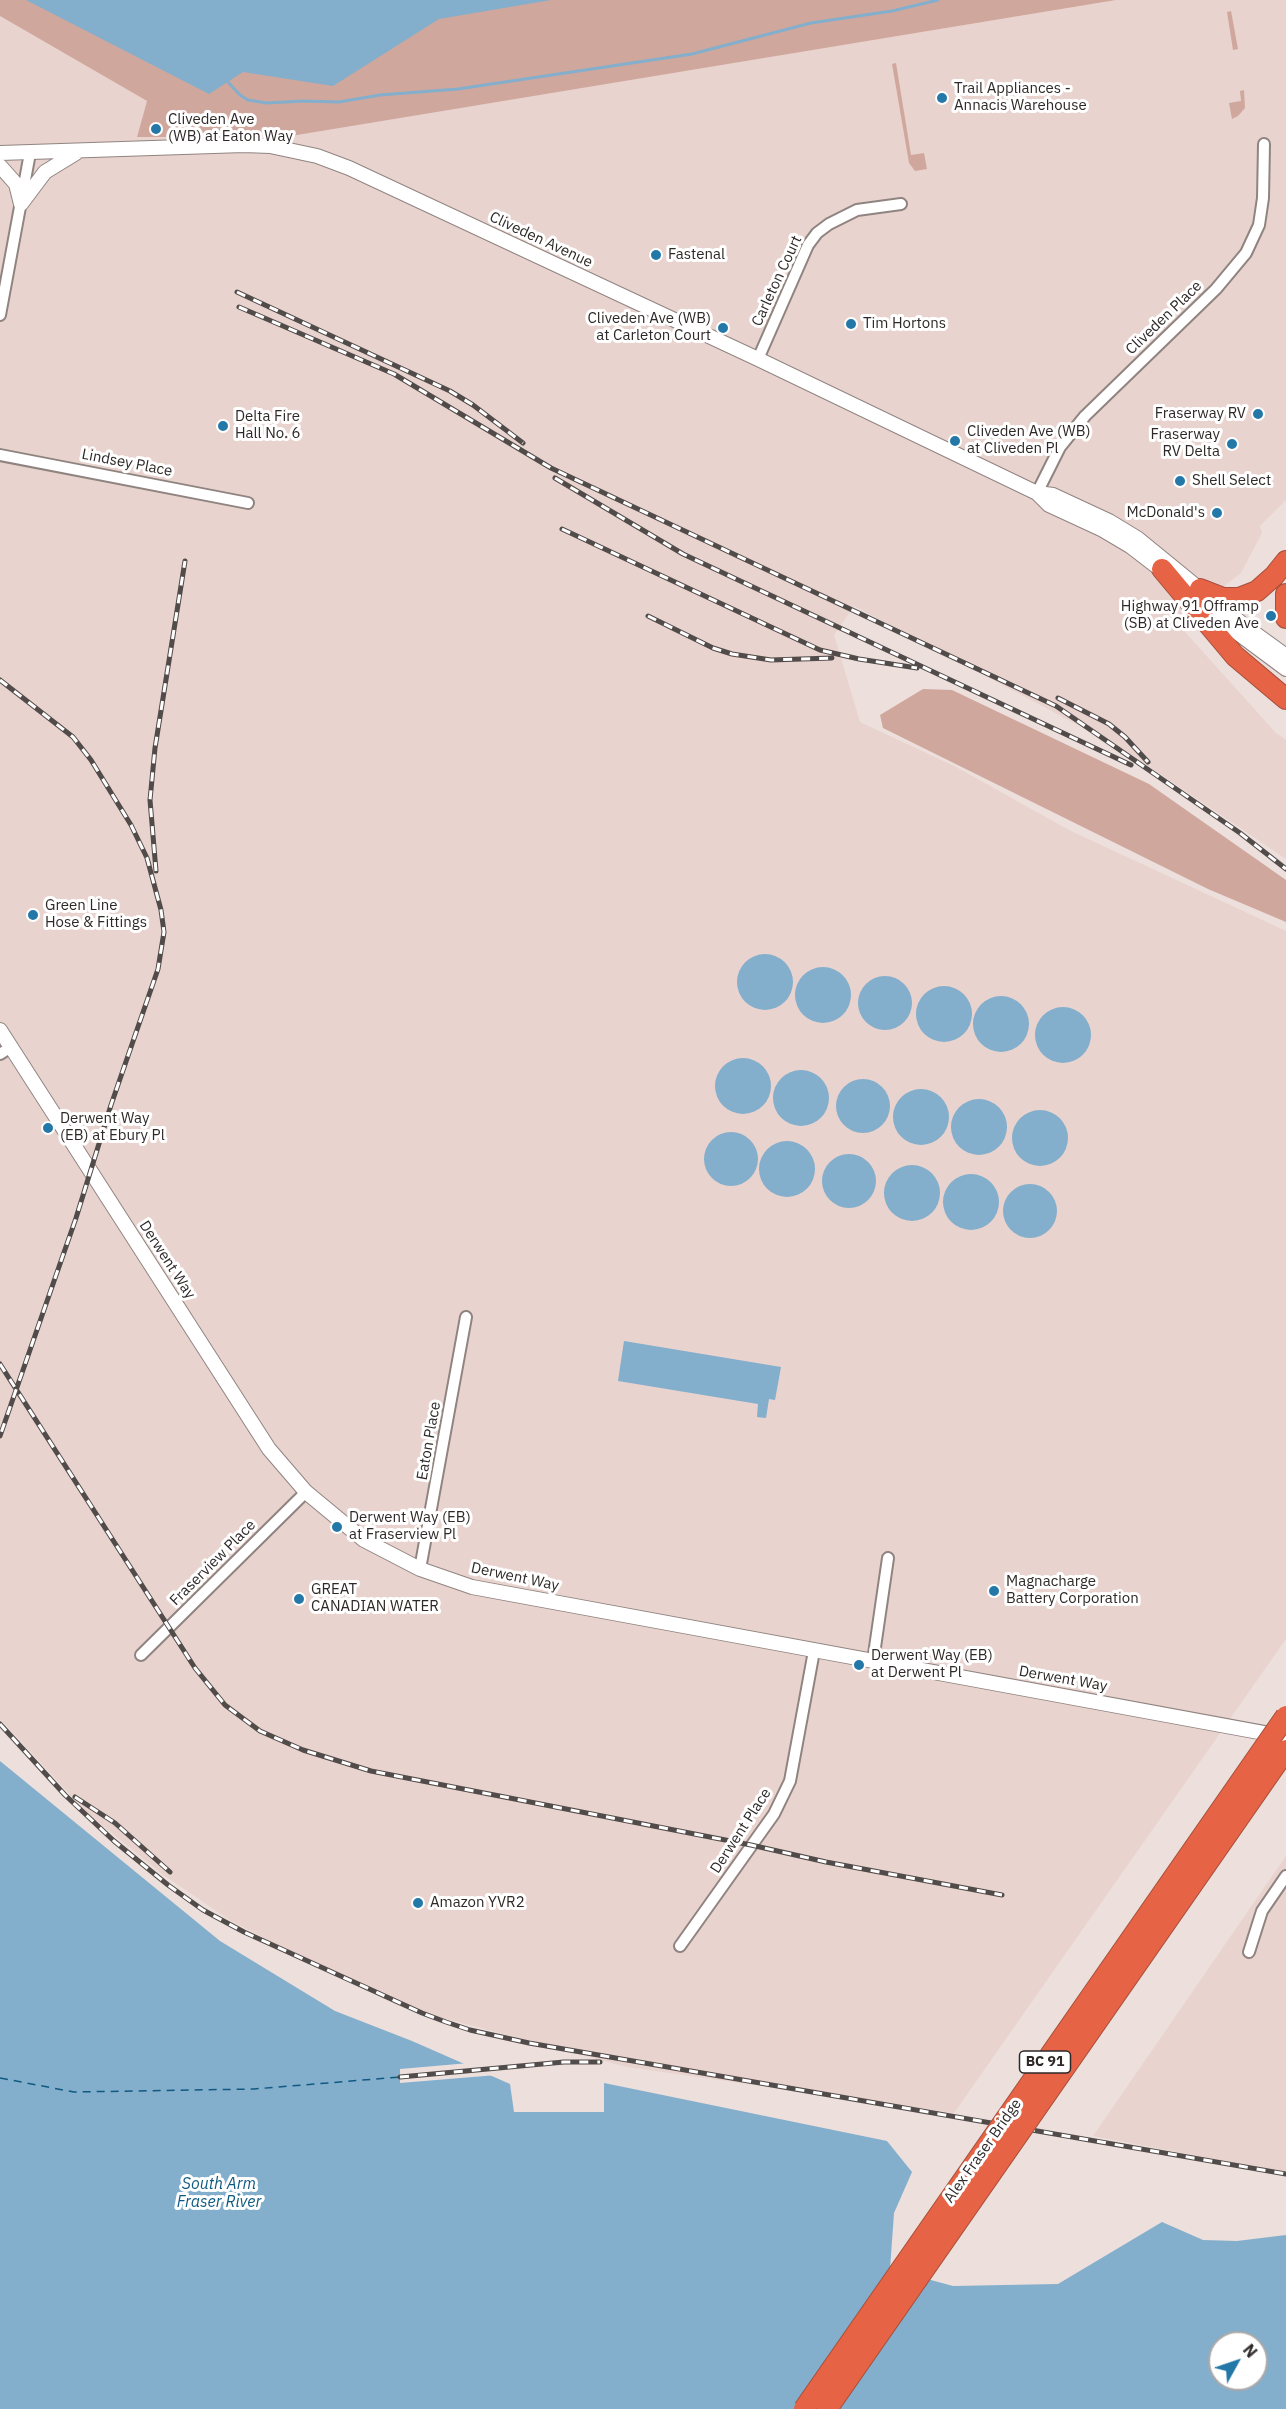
<!DOCTYPE html>
<html>
<head>
<meta charset="utf-8">
<style>
	body { margin:0 }
	#map { position:relative; width:1286px; height:2409px; overflow:hidden; background:#ecdfdc; font-family:"IBM Plex Sans",sans-serif }
	canvas { display:block }
	.north { position:absolute; left:1208px; top:2331px; width:60px; height:60px; box-sizing:border-box; background:#fff; border:2px solid #aba9a9; border-radius:50%; rotate:50deg; font-size:16px; font-weight:700; line-height:24px; text-align:center; color:#2e2928 }
	.north::after { content:''; display:block; margin:auto; width:21px; height:27px; background:#2478a8; clip-path:polygon(50% 0,100% 100%,50% 72%,0 100%) }
</style>
</head>
<body>
<div id="map">
<canvas width="1286" height="2409"></canvas>
<div class="north">N</div>
</div>
<script>
const g = document.querySelector('canvas').getContext('2d');
g.lineJoin = 'round';
function fill(path, color) { g.fillStyle = color; g.fill(path, 'evenodd'); }
const poly = rows => new Path2D(rows.map(r => 'M' + r).join(''));
function trace(path, color, width, dash) { g.strokeStyle = color; g.lineWidth = width; g.lineCap = dash ? 'butt' : 'round'; g.setLineDash(dash || []); g.stroke(path); }
function drawText(font, color, halo, rows, align = 'center') {
  g.font = font + ' "IBM Plex Sans",sans-serif'; g.lineWidth = 6; g.setLineDash([]); g.textBaseline = 'middle'; g.strokeStyle = halo; g.fillStyle = color; for (const [text, x, y, turn = 0] of rows) {
    g.save(); g.translate(x, y); g.rotate((+turn || 0) * Math.PI / 180); g.textAlign = isNaN(turn) ? turn : align; if (halo) g.strokeText(text, 0, 0); g.fillText(text, 0, 0); g.restore();
  }
}
fill(poly([
	[1116,0,1286,0,1286,500,1260,526,1262,533,1241,573,1177,623,1276,733,1286,740,1286,859,1123,749,854,606,834,635,860,722,956,767,1069,830,1286,931,1286,1639,954,2113,627,2067,398,2006,231,1921,162,1874,85,1811,0,1719,0,16,147,101,137,137,284,137],
	[1286,1856,1286,2173,1093,2136]
]), '#e9d3ce');
fill(poly([
	[0,0,1116,0,285,137,137,137,147,101,0,16],
	[1231,11,1238,49,1233,50,1227,12],
	[896,63,911,155,924,153,927,169,915,171,909,163,892,64],
	[1244,90,1245,108,1238,116,1232,119,1229,103,1241,101,1240,91],
	[923,689,952,690,1149,784,1286,880,1286,922,1208,889,883,728,880,715]
]), '#d0a79d');
fill(poly([
	[26,0,551,0,439,19,333,86,243,72,209,94],
	'737 982a28 28 0 1 1 56 0a28 28 0 1 1-56 0Z',
	'795 995a28 28 0 1 1 56 0a28 28 0 1 1-56 0Z',
	'858 1003a27 27 0 1 1 54 0a27 27 0 1 1-54 0Z',
	'916 1014a28 28 0 1 1 56 0a28 28 0 1 1-56 0Z',
	'973 1024a28 28 0 1 1 56 0a28 28 0 1 1-56 0Z',
	'1035 1035a28 28 0 1 1 56 0a28 28 0 1 1-56 0Z',
	'715 1086a28 28 0 1 1 56 0a28 28 0 1 1-56 0Z',
	'773 1098a28 28 0 1 1 56 0a28 28 0 1 1-56 0Z',
	'836 1106a27 27 0 1 1 54 0a27 27 0 1 1-54 0Z',
	'893 1117a28 28 0 1 1 56 0a28 28 0 1 1-56 0Z',
	'951 1127a28 28 0 1 1 56 0a28 28 0 1 1-56 0Z',
	'1012 1138a28 28 0 1 1 56 0a28 28 0 1 1-56 0Z',
	'704 1159a27 27 0 1 1 54 0a27 27 0 1 1-54 0Z',
	'759 1169a28 28 0 1 1 56 0a28 28 0 1 1-56 0Z',
	'822 1181a27 27 0 1 1 54 0a27 27 0 1 1-54 0Z',
	'884 1193a28 28 0 1 1 56 0a28 28 0 1 1-56 0Z',
	'943 1202a28 28 0 1 1 56 0a28 28 0 1 1-56 0Z',
	'1003 1211a27 27 0 1 1 54 0a27 27 0 1 1-54 0Z',
	[624,1341,781,1367,775,1400,769,1399,766,1418,757,1417,758,1404,618,1381],
	[0,1761,220,1941,335,2011,412,2041,510,2084,514,2112,604,2112,604,2083,887,2141,912,2172,894,2213,890,2269,953,2286,1058,2284,1162,2222,1203,2240,1237,2241,1286,2235,1286,2409,0,2409],
	[1220,2343,1256,2343,1256,2379,1220,2379]
]), '#83aecc');
fill(poly([
	[469,2063,497,2075,400,2083,400,2069]
]), '#ecdfdc');
trace(poly([
	[228,79,228,82,240,95,248,100,267,103,303,101,339,102,380,95,458,89,692,54,811,23,892,11,938,0]
]), '#83aecc', 3);
trace(poly([
	[0,2078,74,2092,254,2089,400,2077]
]), '#105a82', 1.5, [8, 6]);
const minor = poly([
	[0,315,30,153],
	[758,359,808,245,817,233,829,224,857,210,901,204],
	[0,455,248,503],
	[1037,493,1060,447,1085,416,1216,289,1246,253,1259,225,1263,198,1264,144],
	[0,1054,11,1047],
	[420,1569,466,1317],
	[141,1655,306,1492],
	[873,1661,888,1558],
	[680,1946,774,1814,790,1781,814,1651],
	[1249,1952,1262,1911,1286,1876]
]);
const tertiary = poly([
	[0,153,244,145,270,146,317,156,349,168,758,359,1037,493,1049,505,1103,530,1130,546,1169,576],
	[0,166,16,184,21,204],
	[21,204,45,172,76,153],
	[1037,493,1053,495,1109,521,1137,538,1246,627,1286,656],
	[1200,605,1286,669],
	[0,1030,269,1449,306,1492,364,1540,420,1569,472,1587,1286,1737]
]);
const motorway = poly([
	[1162,569,1235,656,1286,699],
	[1200,589,1223,598,1239,598,1257,591,1274,576,1286,561],
	[1286,594,1286,618]
]);
trace(minor, '#908481', 14);
trace(tertiary, '#908481', 16);
trace(motorway, '#a64f3b', 22);
trace(minor, '#fff', 10);
trace(tertiary, '#fff', 14);
trace(motorway, '#e66445', 20);
const rail = poly([
	[237,292,450,391,473,405,523,443],
	[239,307,394,374,551,468,1056,706,1240,833,1286,869],
	[555,478,683,554,1131,765],
	[562,529,820,650,859,659,917,668],
	[648,616,713,648,732,654,771,660,832,658],
	[0,680,73,737,91,760,131,825,147,858,161,910,164,932,158,969,111,1105,76,1218,0,1436],
	[1058,698,1109,724,1125,737,1148,762],
	[156,871,150,800,155,748,185,561],
	[0,1364,195,1668,225,1705,260,1731,303,1750,371,1771,751,1845,826,1862,1002,1895],
	[0,1724,65,1795,114,1841,168,1885,203,1910,244,1932,422,2013,446,2022,470,2030,529,2043,1286,2174],
	[75,1797,115,1823,170,1872],
	[400,2077,564,2062,600,2062]
]);
trace(rail, '#514b49', 5);
trace(rail, '#fff', 3, [9]);
const motorwayBridge = poly([
	[804,2409,1286,1716],
	[827,2409,1286,1750]
]);
trace(motorwayBridge, '#a64f3b', 22, []);
trace(motorwayBridge, '#e66445', 20);
for (const [x, y, r, color] of [
	[942,98,6,"#2478a8"],
	[156,129,6,"#2478a8"],
	[656,255,6,"#2478a8"],
	[851,324,6,"#2478a8"],
	[723,328,6,"#2478a8"],
	[1258,414,6,"#2478a8"],
	[223,426,6,"#2478a8"],
	[955,441,6,"#2478a8"],
	[1232,444,6,"#2478a8"],
	[1180,481,6,"#2478a8"],
	[1217,513,6,"#2478a8"],
	[1271,616,6,"#2478a8"],
	[33,915,6,"#2478a8"],
	[48,1128,6,"#2478a8"],
	[337,1527,6,"#2478a8"],
	[994,1591,6,"#2478a8"],
	[299,1599,6,"#2478a8"],
	[859,1665,6,"#2478a8"],
	[418,1903,6,"#2478a8"]
]) { const dot = new Path2D(); dot.arc(x, y, r, 0, 2 * Math.PI); g.fillStyle = color; g.fill(dot); trace(dot, '#fff', 2); }
for (const [x, y, w] of [
	[1045,2062,51]
]) { const box = new Path2D(); box.roundRect(x - w / 2, y - 11, w, 22, 4.5); g.fillStyle = '#fff'; g.fill(box); trace(box, '#2e2928', 1.5); }
drawText('bold 14px', '#2e2928', null, [
	["BC 91",1045,2062]
]);
drawText('15px', '#2e2928', '#fff', [
	["Trail Appliances -",954,89],
	["Annacis Warehouse",954,106],
	["Cliveden Ave",168,120],
	["(WB) at Eaton Way",168,137],
	["Fastenal",668,255],
	["Cliveden Ave (WB)",711,319,"right"],
	["at Carleton Court",711,336,"right"],
	["Tim Hortons",863,324],
	["Fraserway RV",1246,414,"right"],
	["Delta Fire",235,417],
	["Hall No. 6",235,434],
	["Cliveden Ave (WB)",967,432],
	["at Cliveden Pl",967,449],
	["Fraserway",1220,435,"right"],
	["RV Delta",1220,452,"right"],
	["Shell Select",1192,481],
	["McDonald's",1205,513,"right"],
	["Highway 91 Offramp",1259,607,"right"],
	["(SB) at Cliveden Ave",1259,624,"right"],
	["Green Line",45,906],
	["Hose & Fittings",45,923],
	["Derwent Way",60,1119],
	["(EB) at Ebury Pl",60,1136],
	["Derwent Way (EB)",349,1518],
	["at Fraserview Pl",349,1535],
	["Magnacharge",1006,1582],
	["Battery Corporation",1006,1599],
	["GREAT",311,1590],
	["CANADIAN WATER",311,1607],
	["Derwent Way (EB)",871,1656],
	["at Derwent Pl",871,1673],
	["Amazon YVR2",430,1903]
], 'left');
drawText('15px', '#2e2928', '#fff', [
	["Cliveden Avenue",541,240,25],
	["Carleton Court",777,281,-65],
	["Cliveden Place",1164,318,-44],
	["Lindsey Place",127,463,11],
	["Derwent Way",167,1260,57],
	["Eaton Place",429,1441,-80],
	["Fraserview Place",213,1563,-45],
	["Derwent Way",515,1577,12],
	["Derwent Way",1063,1679,10],
	["Derwent Place",741,1831,-57],
	["Alex Fraser Bridge",983,2151,-55]
]);
drawText('italic 16px', '#105a82', '#fff', [
	["South Arm",219,2184],
	["Fraser River",219,2202]
]);
</script>
</body>
</html>
